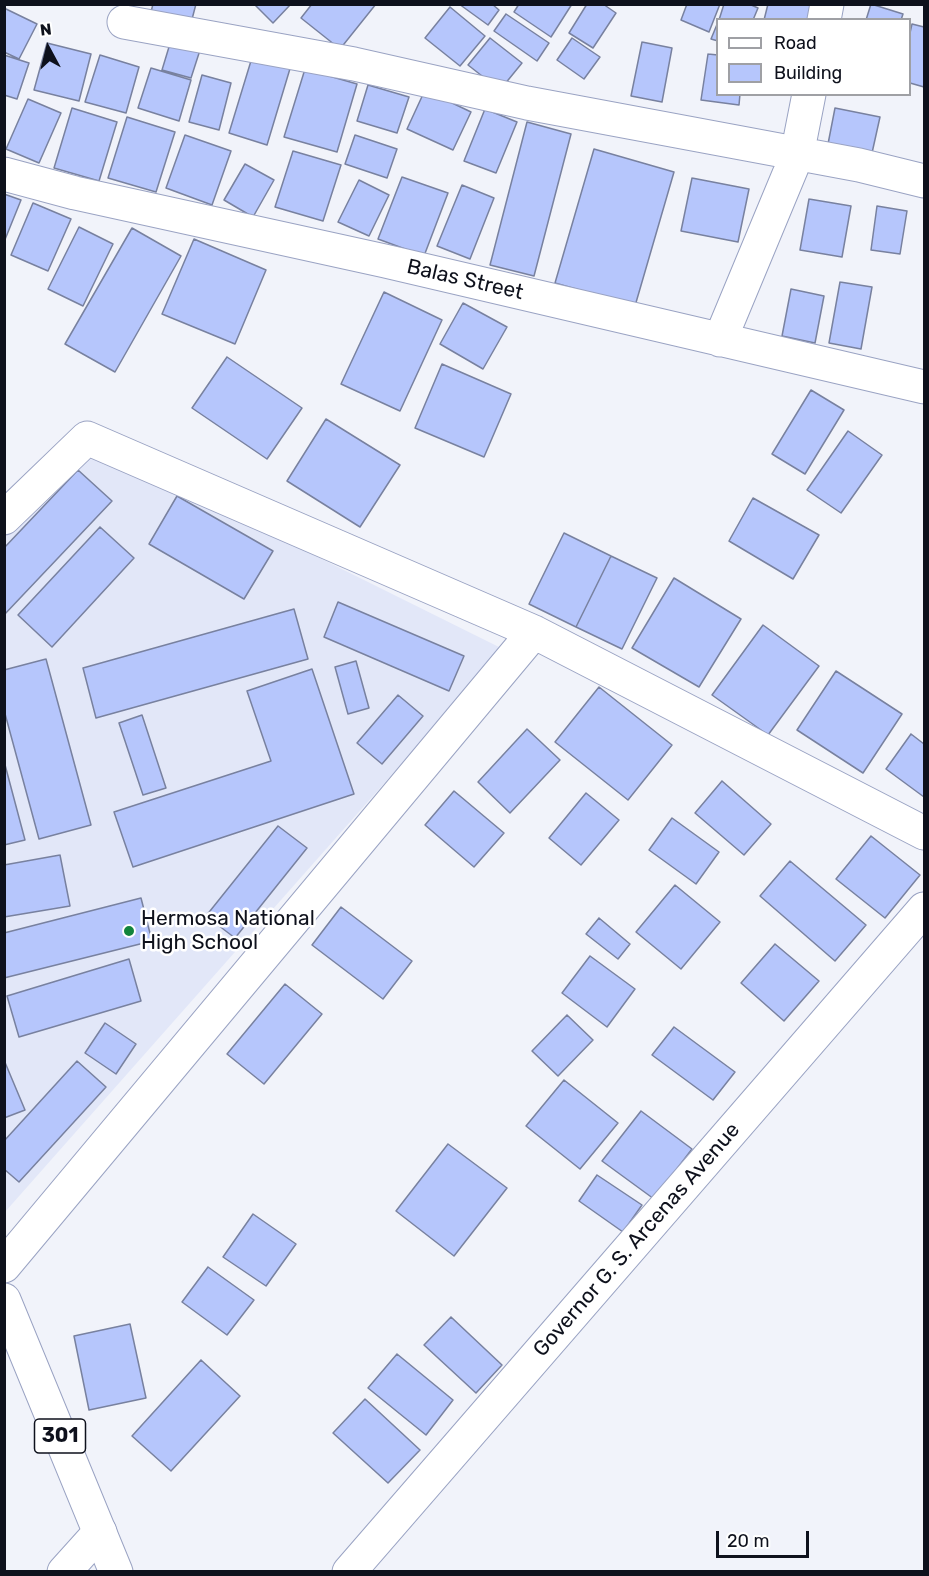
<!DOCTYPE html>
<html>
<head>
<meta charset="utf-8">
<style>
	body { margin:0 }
	#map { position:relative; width:929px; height:1576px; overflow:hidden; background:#f1f3fa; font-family:Rubik,sans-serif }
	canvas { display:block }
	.frame { position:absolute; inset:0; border:6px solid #0e111c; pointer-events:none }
	.legend { position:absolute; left:716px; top:18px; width:195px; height:78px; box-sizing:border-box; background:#fff; border:2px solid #9fa0a4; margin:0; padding:8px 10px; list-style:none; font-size:18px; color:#0e111c }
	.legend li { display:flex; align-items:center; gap:12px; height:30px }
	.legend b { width:30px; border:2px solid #9fa0a4 }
	.north { position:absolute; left:18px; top:18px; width:60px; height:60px; -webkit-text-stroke:4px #fff; paint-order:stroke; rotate:353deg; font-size:16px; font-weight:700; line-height:24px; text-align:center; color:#0e111c }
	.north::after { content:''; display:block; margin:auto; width:21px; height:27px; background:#0e111c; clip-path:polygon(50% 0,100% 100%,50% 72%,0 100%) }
	.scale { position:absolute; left:716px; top:1531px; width:93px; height:27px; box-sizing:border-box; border:3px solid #0e111c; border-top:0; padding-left:8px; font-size:18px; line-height:21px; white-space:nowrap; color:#0e111c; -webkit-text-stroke:4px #fff; paint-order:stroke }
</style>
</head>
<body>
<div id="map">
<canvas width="929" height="1576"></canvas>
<div class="frame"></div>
<ul class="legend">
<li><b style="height:8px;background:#fff"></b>Road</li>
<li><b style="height:16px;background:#b6c6fc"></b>Building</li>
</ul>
<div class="north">N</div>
<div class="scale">20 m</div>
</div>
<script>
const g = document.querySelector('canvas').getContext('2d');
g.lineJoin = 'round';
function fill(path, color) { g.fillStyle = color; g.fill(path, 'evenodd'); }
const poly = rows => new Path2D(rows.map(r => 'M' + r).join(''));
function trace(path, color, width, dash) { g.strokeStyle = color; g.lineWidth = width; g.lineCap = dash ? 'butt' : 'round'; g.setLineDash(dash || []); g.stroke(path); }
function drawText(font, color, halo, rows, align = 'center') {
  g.font = font + ' Rubik,sans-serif'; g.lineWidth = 5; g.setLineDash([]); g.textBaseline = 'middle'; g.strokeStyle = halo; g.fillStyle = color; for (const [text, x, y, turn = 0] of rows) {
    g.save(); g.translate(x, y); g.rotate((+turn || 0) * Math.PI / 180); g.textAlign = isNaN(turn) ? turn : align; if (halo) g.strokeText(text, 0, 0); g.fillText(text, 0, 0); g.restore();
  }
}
fill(poly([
	[94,446,503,649,5,1212,5,536]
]), '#e2e7f8');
const building = poly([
	[153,4,196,4,191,23,151,12,153,4],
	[254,4,291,4,273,23,254,4],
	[312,4,376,4,340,49,301,18,312,4],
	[459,4,492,4,499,10,488,25,459,4],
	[519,4,572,4,551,37,514,12,519,4],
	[587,4,603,4,616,13,593,48,569,33,587,4],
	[687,4,720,4,709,32,681,20,687,4],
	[724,4,749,4,758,8,753,20,719,20,724,4],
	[768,4,815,4,812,20,764,20,768,4],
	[871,4,903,14,901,20,866,20,871,4],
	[450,7,485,36,460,66,425,38,450,7],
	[4,8,37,24,19,59,4,52,4,8],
	[506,14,549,43,537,61,494,31,506,14],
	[718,22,718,41,711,39,718,22],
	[912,24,924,27,924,87,910,83,910,33,912,24],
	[172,37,201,47,191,78,162,70,172,37],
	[490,38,522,63,500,90,468,65,490,38],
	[572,38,600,57,584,79,557,60,572,38],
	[642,42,672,48,662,102,631,96,642,42],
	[47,43,91,54,79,101,34,90,47,43],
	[254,51,292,62,267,145,229,133,254,51],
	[708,54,718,55,718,94,740,94,739,105,701,100,708,54],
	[4,55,29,63,17,99,4,95,4,55],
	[100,55,139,67,126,113,85,102,100,55],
	[151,68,191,80,179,121,138,108,151,68],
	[305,69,357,84,337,152,284,137,305,69],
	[202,75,231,83,219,130,189,122,202,75],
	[368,85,409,97,397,133,357,121,368,85],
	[425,90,471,112,453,150,407,129,425,90],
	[28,99,61,113,39,163,6,149,28,99],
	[72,108,117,122,99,181,54,168,72,108],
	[835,108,880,117,872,153,828,144,835,108],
	[485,109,517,122,496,173,464,161,485,109],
	[127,117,175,132,156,192,108,178,127,117],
	[527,122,571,134,534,276,490,265,527,122],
	[185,135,231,151,212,205,166,188,185,135],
	[355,135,397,149,387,178,345,164,355,135],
	[594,149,674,172,635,306,555,283,594,149],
	[293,151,341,165,323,221,275,207,293,151],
	[245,164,274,180,253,217,224,200,245,164],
	[402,177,448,193,424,256,378,239,402,177],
	[692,178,749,189,738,242,681,231,692,178],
	[359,180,389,195,369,236,338,222,359,180],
	[462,185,494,198,470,259,437,246,462,185],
	[4,194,21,200,4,242,4,194],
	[809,199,851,206,842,257,800,250,809,199],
	[33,203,71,219,48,271,11,255,33,203],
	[877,206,907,211,900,254,871,250,877,206],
	[79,227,113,244,83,306,48,289,79,227],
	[132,228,181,256,115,372,65,344,132,228],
	[194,239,266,270,235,344,162,314,194,239],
	[840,282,872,287,861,349,829,343,840,282],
	[791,289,824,296,815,343,782,336,791,289],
	[384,292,442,320,400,411,341,384,384,292],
	[463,303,507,327,483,369,440,344,463,303],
	[227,357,302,408,267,459,192,408,227,357],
	[442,364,511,394,484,457,415,428,442,364],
	[811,390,844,410,805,474,772,454,811,390],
	[326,419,400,465,360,527,287,481,326,419],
	[848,431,882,455,841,513,807,490,848,431],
	[78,470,112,501,4,615,4,548,78,470],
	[177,496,273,551,244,599,149,544,177,496],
	[753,498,819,535,793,579,729,541,753,498],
	[100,527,134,558,52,647,18,615,100,527],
	[564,533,611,556,576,627,529,604,564,533],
	[611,556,657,578,622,649,576,627,611,556],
	[674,578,741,619,699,687,632,648,674,578],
	[338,602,464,656,449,691,324,637,338,602],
	[294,609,308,659,96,718,83,668,294,609],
	[763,625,819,666,768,735,712,695,763,625],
	[46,659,91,825,39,839,4,710,4,670,46,659],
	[356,661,369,708,348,714,335,667,356,661],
	[312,669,354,794,133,867,114,812,271,761,247,691,312,669],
	[836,671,902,714,863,773,797,730,836,671],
	[599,687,672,745,628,800,555,742,599,687],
	[398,695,423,716,382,764,357,743,398,695],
	[142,715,166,788,143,795,119,723,142,715],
	[527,729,560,760,510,813,478,782,527,729],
	[911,734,924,744,924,797,886,769,911,734],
	[4,761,25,840,4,845,4,761],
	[722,781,771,824,744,855,695,813,722,781],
	[454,791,504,833,474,867,425,825,454,791],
	[586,793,619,820,581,865,549,838,586,793],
	[672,818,719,852,696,884,649,850,672,818],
	[278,826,307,848,235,938,206,916,278,826],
	[871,836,920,875,885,918,836,879,871,836],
	[60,855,70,906,4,917,4,865,60,855],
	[790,861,866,925,835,961,760,896,790,861],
	[675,885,720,922,681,969,636,932,675,885],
	[141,898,152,941,4,978,4,933,141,898],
	[341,907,412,961,383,999,312,945,341,907],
	[599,918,630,944,618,959,586,934,599,918],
	[775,944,819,981,784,1021,741,983,775,944],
	[590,956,635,989,607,1027,562,993,590,956],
	[129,959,141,1001,19,1037,7,996,129,959],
	[285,984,322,1014,264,1084,227,1054,285,984],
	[567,1015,593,1040,558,1076,532,1051,567,1015],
	[105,1023,136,1044,116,1074,85,1053,105,1023],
	[674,1027,735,1072,713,1100,652,1055,674,1027],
	[4,1060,25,1110,4,1118,4,1060],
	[77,1061,106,1087,19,1182,4,1169,4,1141,77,1061],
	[564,1080,618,1123,580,1169,526,1126,564,1080],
	[641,1111,692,1149,654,1199,602,1161,641,1111],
	[448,1144,507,1188,454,1256,396,1211,448,1144],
	[597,1175,642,1205,623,1232,579,1201,597,1175],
	[253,1214,296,1244,266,1286,223,1257,253,1214],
	[208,1267,254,1300,227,1335,182,1302,208,1267],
	[451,1317,502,1365,476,1393,424,1345,451,1317],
	[130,1324,146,1398,89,1410,74,1336,130,1324],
	[397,1354,453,1400,426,1435,368,1388,397,1354],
	[201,1360,240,1396,171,1471,132,1436,201,1360],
	[365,1399,420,1450,388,1483,333,1433,365,1399]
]);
fill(building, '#b6c6fc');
trace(building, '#78819f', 1.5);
const minor = poly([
	[824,20,827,4],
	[124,22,354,64,527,103,859,165,924,181],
	[4,174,75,193,385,261,924,387],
	[720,340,797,155,809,94],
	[4,518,87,438,534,632,924,833],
	[4,1266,534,632],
	[64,1572,100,1532]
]);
const major = poly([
	[4,1300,116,1572],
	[349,1572,924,909]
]);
trace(minor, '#9aa3c3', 35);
trace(major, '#9aa3c3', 35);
trace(minor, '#fff', 33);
trace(major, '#fff', 33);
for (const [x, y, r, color] of [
	[129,931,6,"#12843c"]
]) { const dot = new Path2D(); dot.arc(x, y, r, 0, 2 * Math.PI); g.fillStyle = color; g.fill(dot); trace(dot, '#fff', 2); }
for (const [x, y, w] of [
	[60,1436,51]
]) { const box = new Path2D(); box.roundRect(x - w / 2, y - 17, w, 34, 4.5); g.fillStyle = '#fff'; g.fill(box); trace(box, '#0e111c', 1.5); }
drawText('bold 20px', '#0e111c', null, [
	["301",60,1436]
]);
drawText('21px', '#0e111c', '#fff', [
	["Balas Street",465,280,13],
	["Governor G. S. Arcenas Avenue",637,1240,-49]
]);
drawText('21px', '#0e111c', '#fff', [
	["Hermosa National",141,919],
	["High School",141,943]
], 'left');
</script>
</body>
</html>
